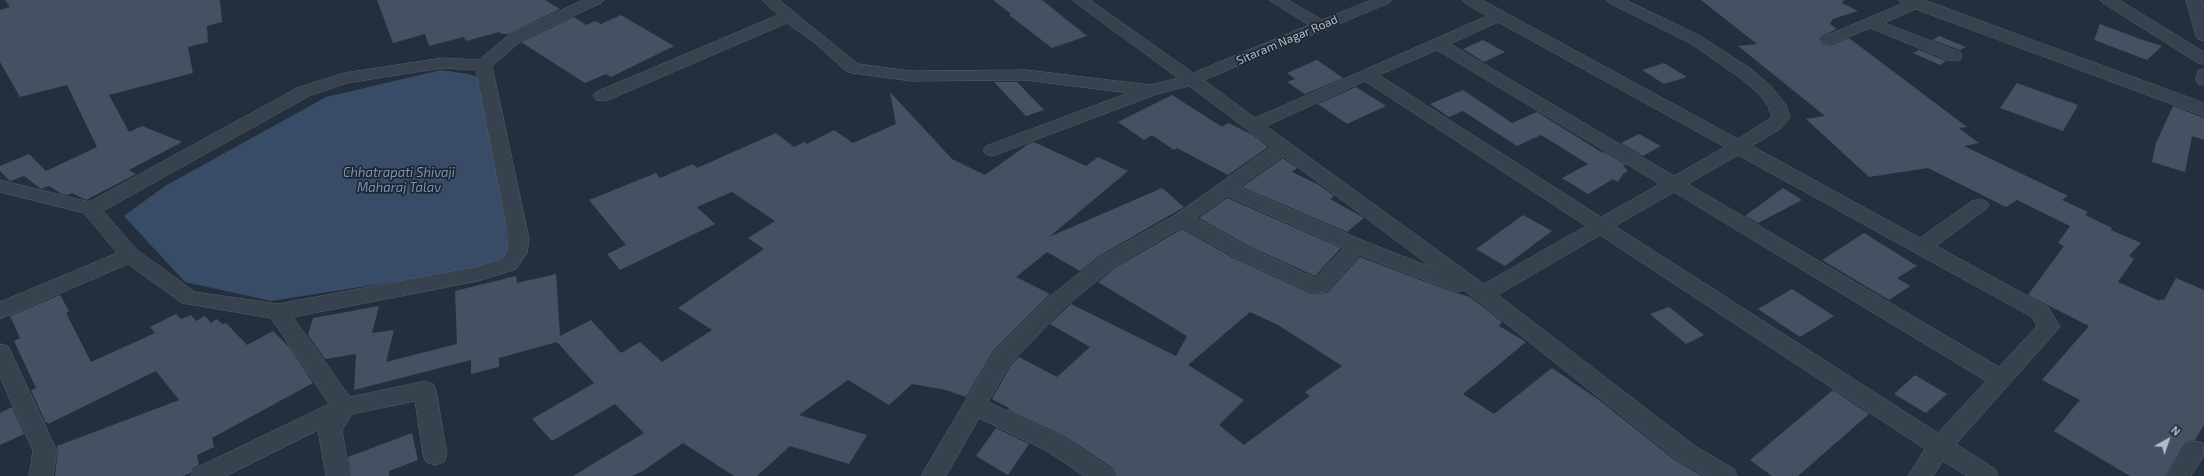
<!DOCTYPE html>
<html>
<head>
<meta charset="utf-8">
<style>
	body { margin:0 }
	#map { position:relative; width:2204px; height:476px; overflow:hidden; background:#242f3e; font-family:"Exo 2",sans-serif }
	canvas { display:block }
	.north { position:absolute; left:2148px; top:420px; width:40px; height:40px; -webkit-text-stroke:3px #1d2633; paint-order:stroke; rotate:40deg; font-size:11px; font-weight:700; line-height:16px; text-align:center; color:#b4bcc9 }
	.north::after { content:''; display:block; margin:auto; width:14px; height:18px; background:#b4bcc9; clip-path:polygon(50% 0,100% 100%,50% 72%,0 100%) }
</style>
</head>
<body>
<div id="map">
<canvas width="2204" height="476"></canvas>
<div class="north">N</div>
</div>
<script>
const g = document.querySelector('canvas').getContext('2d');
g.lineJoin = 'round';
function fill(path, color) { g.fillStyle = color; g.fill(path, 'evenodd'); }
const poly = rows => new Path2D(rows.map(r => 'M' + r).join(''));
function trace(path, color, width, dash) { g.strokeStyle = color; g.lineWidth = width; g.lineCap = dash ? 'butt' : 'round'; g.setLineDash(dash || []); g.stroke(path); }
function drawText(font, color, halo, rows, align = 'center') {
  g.font = font + ' "Exo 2",sans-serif'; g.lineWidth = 3.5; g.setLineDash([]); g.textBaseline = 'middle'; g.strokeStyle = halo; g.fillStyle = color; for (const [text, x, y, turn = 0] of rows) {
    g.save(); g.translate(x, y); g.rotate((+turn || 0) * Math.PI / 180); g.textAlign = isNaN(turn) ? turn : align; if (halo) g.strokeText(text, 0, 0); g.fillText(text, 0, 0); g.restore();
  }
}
fill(poly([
	[441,70,468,74,482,78,488,86,509,249,502,261,488,267,271,301,185,282,124,216,165,186,326,97]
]), '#394c67');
fill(poly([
	[5,0,220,0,222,22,207,26,208,42,188,47,193,73,109,95,129,132,142,126,182,142,129,170,136,174,86,200,72,193,68,195,62,194,49,186,41,189,24,176,10,181,0,171,0,166,29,154,46,171,97,147,67,85,20,97,0,62,0,10,10,7],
	[377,0,545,0,560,9,508,34,502,34,499,32,466,41,464,37,429,46,425,34,393,43],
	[993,0,1042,0,1087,36,1052,48,1009,15,1011,14],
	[1701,0,1844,0,1842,3,1858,11,1833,19,1830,24,1837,29,1822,36,1820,39,1822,44,1830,46,1849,38,1967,127,1959,128,1979,143,1964,146,2068,196,2062,200,2088,212,2085,215,2112,228,2111,230,2141,243,2129,256,2134,259,2118,282,2160,301,2161,299,2164,300,2176,278,2204,290,2204,425,2195,440,2186,442,2165,476,2130,476,2054,431,2080,400,2042,380,2089,326,2028,295,2064,246,2058,243,2070,226,2017,200,2006,207,1928,168,1869,177,1806,119,1825,116,1738,46,1757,44],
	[621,15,674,46,611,77,606,74,585,83,521,42,574,17,586,25,595,21,601,24],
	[2100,24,2140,39,2162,46,2147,60,2094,40],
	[1939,36,1966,47,1960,50,1933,40],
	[1483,40,1505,52,1484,62,1463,49],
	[1919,50,1946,61,1940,65,1913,53],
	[1317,60,1343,78,1305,94,1287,82,1295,79,1287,73],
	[1664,63,1687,77,1664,84,1642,70],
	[994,82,1017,82,1044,110,1026,116],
	[2017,83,2078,105,2063,131,2000,108],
	[1356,87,1386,106,1347,124,1318,104],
	[1463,90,1512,123,1537,112,1603,153,1604,152,1626,165,1623,166,1628,171,1623,174,1618,182,1613,179,1588,194,1562,178,1588,164,1541,135,1517,146,1463,111,1449,117,1430,104],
	[890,92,952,159,985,175,1027,145,1034,142,1086,166,1098,157,1128,171,1049,237,1162,188,1184,207,1099,256,1080,271,1047,252,1016,277,1050,294,993,351,966,397,946,390,912,384,889,405,848,380,799,415,867,435,849,464,790,446,757,476,734,476,683,443,643,471,632,476,573,476,644,433,615,404,552,441,532,419,594,383,557,342,499,358,499,367,471,374,471,360,354,390,356,354,325,359,308,335,313,318,379,306,372,333,394,330,386,362,457,344,455,291,516,276,517,283,556,274,560,336,591,320,621,353,640,342,662,362,712,330,678,308,764,249,748,238,775,221,732,192,697,207,715,224,620,270,607,254,626,245,589,200,656,173,660,178,693,164,697,168,776,133,794,147,805,142,807,144,834,130,853,143,896,124],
	[1172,95,1222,127,1228,123,1253,135,1268,147,1228,175,1177,148,1174,150,1152,135,1144,140,1118,122],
	[2173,106,2204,118,2204,140,2192,136,2185,172,2152,162,2156,143],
	[1639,134,1661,146,1643,156,1621,143],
	[1283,158,1297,168,1292,172,1319,185,1334,196,1330,199,1364,218,1347,232,1242,187],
	[1783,188,1802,200,1758,223,1745,216],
	[1227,198,1341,248,1315,276,1251,247,1199,218],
	[1523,215,1552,231,1505,266,1476,249],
	[1182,229,1235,259,1312,294,1327,293,1360,257,1450,291,1470,297,1502,322,1499,326,1526,342,1463,394,1494,414,1552,368,1599,400,1676,461,1702,476,1116,476,1113,468,1064,436,1008,410,1009,408,992,399,1011,365,1019,357,1057,377,1090,347,1050,324,1071,304,1176,356,1187,336,1098,282,1115,268],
	[1250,312,1278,325,1342,366,1305,392,1310,396,1244,445,1219,425,1244,400,1188,365],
	[1864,233,1917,266,1897,278,1910,286,1889,300,1822,260],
	[1792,289,1834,316,1800,337,1758,309],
	[60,295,69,311,66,313,91,362,155,333,150,327,176,314,181,319,191,315,196,321,205,316,211,323,217,319,222,324,226,323,247,345,273,331,290,348,313,383,212,438,214,447,197,455,199,465,193,468,191,473,183,476,55,476,58,451,57,446,179,400,156,371,48,424,48,422,46,423,31,390,36,388,14,341,20,338,10,316],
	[1669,307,1704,335,1686,344,1650,314],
	[1915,375,1947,394,1926,413,1894,394],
	[1833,390,1869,414,1798,476,1772,476,1750,460],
	[12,407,24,434,0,445,0,413],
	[996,428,1029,444,1008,475,976,456],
	[412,433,418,460,389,471,389,476,351,476,348,457]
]), '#455162');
const minor = poly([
	[583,0,604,0,601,3,522,40,492,66,529,239,527,253,516,269,478,281,293,317,350,397,425,381,433,384,436,390,447,455,444,462,435,465,426,462,423,455,415,401,352,414,342,430,350,476,326,476,318,430,226,476,191,476,194,469,329,404,271,318,182,303,128,264,0,319,0,302,117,253,84,213,0,192,0,180,89,202,297,88,344,73,442,58,479,60,510,34,583,0],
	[442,68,476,70,509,239,507,252,502,259,476,267,278,304,195,292,137,250,103,211,309,96,347,83,442,68],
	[762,0,779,0,858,64,911,71,1026,70,1150,85,1178,78,1072,0,1090,0,1193,73,1309,25,1269,0,1288,0,1322,20,1371,0,1392,0,1389,3,1204,80,1255,118,1487,16,1465,3,1462,0,1482,0,1738,139,1772,117,1768,106,1759,94,1739,77,1690,43,1609,3,1606,0,1626,0,1702,37,1751,69,1771,86,1786,105,1790,118,1780,129,1752,146,1920,238,1972,201,1979,199,1986,201,1989,205,1986,209,1936,246,2048,307,2060,327,1956,444,1995,469,1998,476,1967,476,1943,461,1933,476,1908,476,1925,449,1600,235,1498,295,1695,446,1734,469,1737,476,1705,476,1677,460,1464,290,1458,292,1451,290,1360,255,1326,292,1313,293,1236,258,1182,227,1114,267,1065,307,1010,364,988,402,1063,437,1112,469,1115,476,1084,476,1047,451,979,418,946,476,921,476,994,352,1049,297,1100,257,1175,215,1271,147,1189,86,1157,94,998,154,992,156,986,154,983,150,986,146,1128,93,1026,80,911,81,853,73,847,72,815,43,787,23,608,100,602,101,596,100,593,96,596,92,778,15,762,0],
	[1498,22,1725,147,1674,176,1450,44,1498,22],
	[1437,50,1660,184,1601,217,1379,75,1437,50],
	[1365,81,1586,226,1484,284,1266,126,1365,81],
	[1738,155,2032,317,2037,326,1999,367,1688,184,1738,155],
	[1283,156,1433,268,1364,241,1239,187,1283,156],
	[1674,192,1986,381,1938,433,1615,226,1674,192],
	[1227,196,1344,248,1315,278,1250,248,1196,218,1227,196],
	[1911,0,1923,0,1925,3,1922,6,1884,23,1960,52,1962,56,1960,60,1948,60,1870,28,1829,45,1823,43,1821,40,1823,37,1911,0],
	[2100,0,2119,0,2204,52,2204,64,2198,63,2103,3,2100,0],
	[2186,0,2202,0,2204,8,2204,41,2198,39,2196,36,2186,0],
	[2204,69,2204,85,2198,84,2196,80,2198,70,2204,69],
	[0,344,8,346,11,352,57,451,53,476,29,476,33,451,0,377,0,344],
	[2195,441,2203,443,2204,456,2191,476,2166,476,2187,443,2195,441]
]);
const tertiary = poly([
	[1899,0,1924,0,2204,103,2204,116,1902,4,1899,0]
]);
trace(minor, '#565f6c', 1);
trace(tertiary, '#565f6c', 1);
fill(minor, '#38414e');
fill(tertiary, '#38414e');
drawText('12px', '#b4bcc9', '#1d2633', [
	["Sitaram Nagar Road",1287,40,-23]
]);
drawText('italic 13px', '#7c92b1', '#1d2633', [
	["Chhatrapati Shivaji",399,173],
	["Maharaj Talav",399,188]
]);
</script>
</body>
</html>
